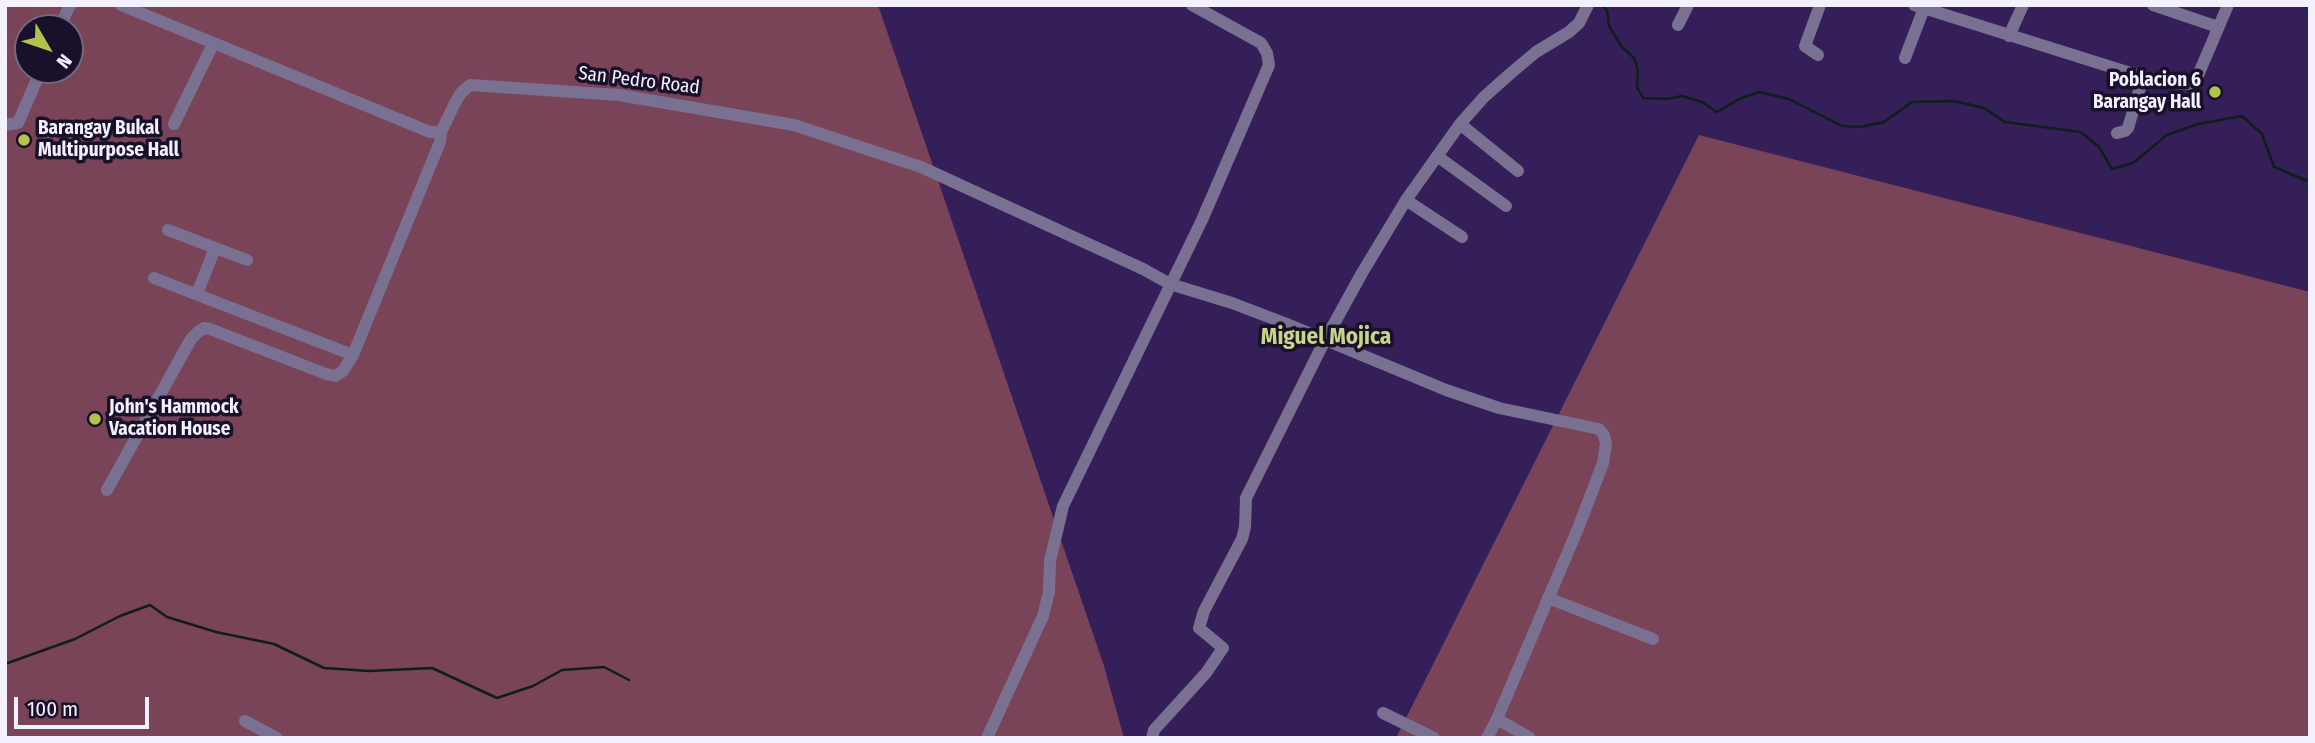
<!DOCTYPE html>
<html>
<head>
<meta charset="utf-8">
<style>
	body { margin:0 }
	#map { position:relative; width:2315px; height:743px; overflow:hidden; background:#341f59; font-family:"Fira Sans Condensed",sans-serif }
	canvas { display:block }
	.frame { position:absolute; inset:0; border:7px solid #f3f0ff; pointer-events:none }
	.north { position:absolute; left:14px; top:14px; width:70px; height:70px; box-sizing:border-box; background:#19102a; border:2px solid #706a7f; border-radius:50%; rotate:129deg; font-size:19px; font-weight:700; line-height:28px; text-align:center; color:#f3f0ff }
	.north::after { content:''; display:block; margin:auto; width:24px; height:32px; background:#b2c34c; clip-path:polygon(50% 0,100% 100%,50% 72%,0 100%) }
	.scale { position:absolute; left:14px; top:697px; width:135px; height:32px; box-sizing:border-box; border:4px solid #f3f0ff; border-top:0; padding-left:9px; font-size:21px; line-height:24px; white-space:nowrap; color:#f3f0ff; -webkit-text-stroke:5px #19102a; paint-order:stroke }
</style>
</head>
<body>
<div id="map">
<canvas width="2315" height="743"></canvas>
<div class="frame"></div>
<div class="north">N</div>
<div class="scale">100 m</div>
</div>
<script>
const g = document.querySelector('canvas').getContext('2d');
g.lineJoin = 'round';
function fill(path, color) { g.fillStyle = color; g.fill(path, 'evenodd'); }
const poly = rows => new Path2D(rows.map(r => 'M' + r).join(''));
function trace(path, color, width, dash) { g.strokeStyle = color; g.lineWidth = width; g.lineCap = dash ? 'butt' : 'round'; g.setLineDash(dash || []); g.stroke(path); }
function drawText(font, color, halo, rows, align = 'center') {
  g.font = font + ' "Fira Sans Condensed",sans-serif'; g.lineWidth = 7; g.setLineDash([]); g.textBaseline = 'middle'; g.strokeStyle = halo; g.fillStyle = color; for (const [text, x, y, turn = 0] of rows) {
    g.save(); g.translate(x, y); g.rotate((+turn || 0) * Math.PI / 180); g.textAlign = isNaN(turn) ? turn : align; if (halo) g.strokeText(text, 0, 0); g.fillText(text, 0, 0); g.restore();
  }
}
fill(poly([
	[5,5,878,5,1104,666,1124,738,5,738],
	[28,28,70,28,70,70,28,70],
	[1699,135,2310,292,2310,738,1396,738]
]), '#794458');
trace(poly([
	[1603,5,1607,11,1609,26,1621,46,1634,58,1638,71,1637,87,1643,98,1667,99,1682,96,1702,102,1717,112,1739,99,1759,92,1789,99,1842,126,1860,127,1884,122,1912,102,1954,101,1984,108,2005,122,2081,132,2099,147,2112,169,2133,163,2167,135,2198,124,2242,116,2262,134,2274,167,2310,182],
	[5,664,75,639,120,616,150,605,167,617,216,632,274,644,324,668,369,671,432,668,497,698,533,686,562,670,604,667,629,680]
]), '#0e1e1a', 2.5);
trace(poly([
	[121,5,430,132,441,132,455,103,461,93,470,85,619,95,794,125,921,167,1143,269,1170,284,1232,303,1287,324,1446,390,1499,408,1599,429,1604,435,1606,444,1603,463,1579,526,1497,719,1530,738],
	[1914,5,2143,77,2182,84,2190,84,2196,80,2228,5],
	[2153,5,2218,27],
	[1678,25,1688,5],
	[59,28,70,5],
	[2009,36,2023,5],
	[1818,55,1805,46,1820,5],
	[1905,58,1924,8],
	[174,124,213,44],
	[1460,124,1518,171],
	[5,125,18,123,41,70],
	[2117,133,2125,131,2128,128,2143,77],
	[1437,156,1506,206],
	[1406,200,1462,237],
	[168,230,247,260],
	[154,278,353,355],
	[197,294,215,248],
	[107,490,191,339,198,332,204,328,210,329,326,374,335,376,343,371,353,355,440,142,441,132],
	[1548,598,1653,639],
	[1383,713,1434,738],
	[245,721,277,738],
	[987,738,1043,616,1049,592,1050,561,1063,506,1202,220,1269,65,1267,53,1261,43,1192,5],
	[1152,738,1154,730,1206,673,1223,648,1199,628,1204,611,1242,539,1245,527,1246,498,1325,340,1362,273,1406,200,1460,124,1484,97,1511,73,1536,52,1569,32,1579,23,1588,5],
	[1487,738,1497,719]
]), '#7a7192', 12);
for (const [x, y, r, color] of [
	[2215,92,7,"#b2c34c"],
	[24,140,7,"#b2c34c"],
	[95,419,7,"#b2c34c"]
]) { const dot = new Path2D(); dot.arc(x, y, r, 0, 2 * Math.PI); g.fillStyle = color; g.fill(dot); trace(dot, '#19102a', 2.5); }
drawText('19px', '#f3f0ff', '#19102a', [
	["San Pedro Road",639,81,7]
]);
drawText('bold 19px', '#f3f0ff', '#19102a', [
	["Poblacion 6",2201,81,"right"],
	["Barangay Hall",2201,103,"right"],
	["Barangay Bukal",38,129],
	["Multipurpose Hall",38,151],
	["John's Hammock",109,408],
	["Vacation House",109,430]
], 'left');
drawText('bold 23px', '#c7d588', '#19102a', [
	["Miguel Mojica",1326,338]
]);
</script>
</body>
</html>
